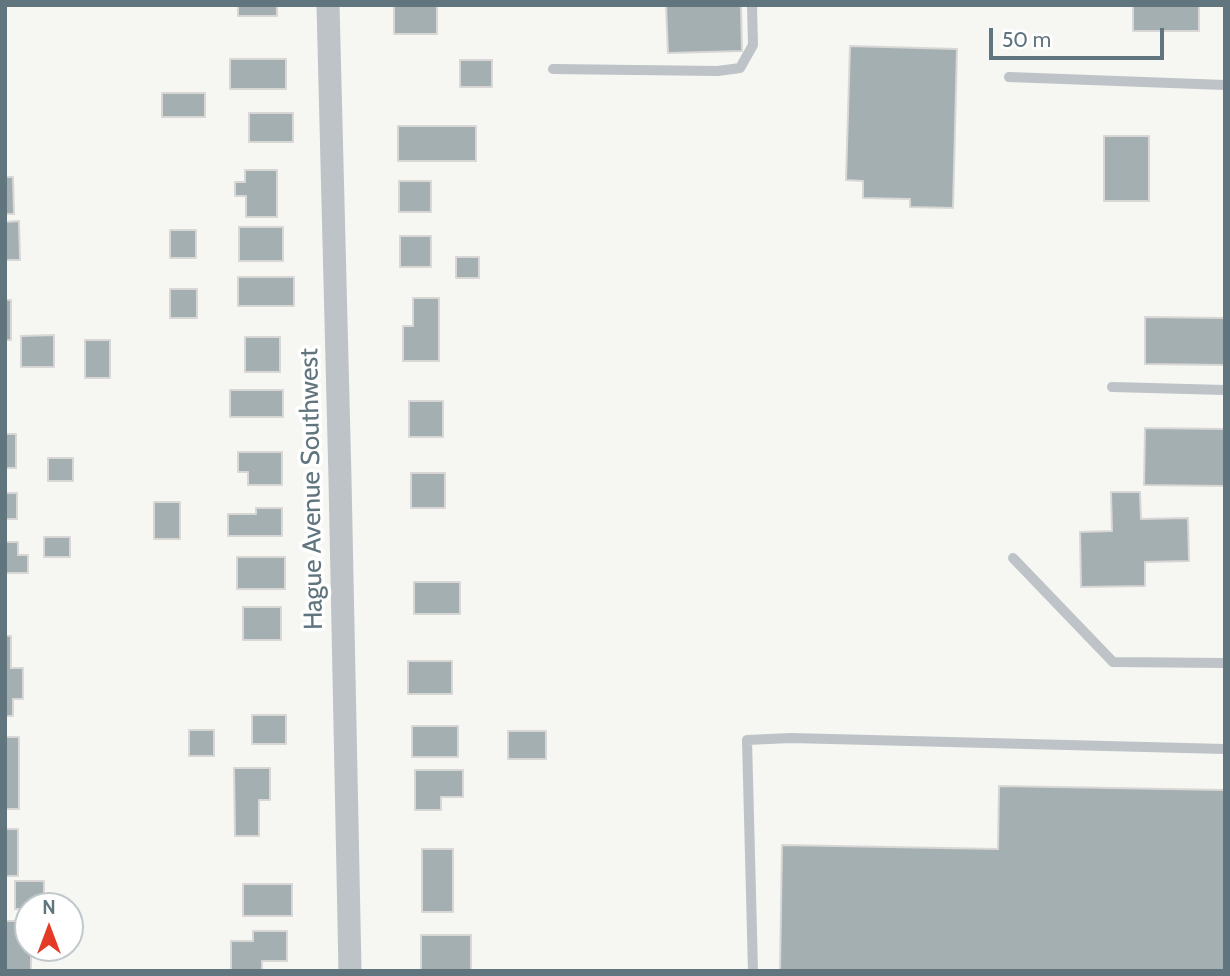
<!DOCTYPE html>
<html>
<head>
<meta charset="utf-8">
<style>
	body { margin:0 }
	#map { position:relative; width:1230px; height:976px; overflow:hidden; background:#f6f6f3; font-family:Cabin,sans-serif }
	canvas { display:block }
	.frame { position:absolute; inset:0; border:7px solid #61757e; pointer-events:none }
	.north { position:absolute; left:14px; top:892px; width:70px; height:70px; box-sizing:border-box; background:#fff; border:2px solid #c0c8cb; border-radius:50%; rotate:0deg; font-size:19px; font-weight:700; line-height:28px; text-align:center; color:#61757e }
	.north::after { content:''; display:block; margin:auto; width:24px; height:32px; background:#e33b26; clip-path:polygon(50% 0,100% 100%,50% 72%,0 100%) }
	.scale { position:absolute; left:989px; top:28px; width:175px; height:32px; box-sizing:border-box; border:4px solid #61757e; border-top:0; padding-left:9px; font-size:21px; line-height:24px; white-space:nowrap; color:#61757e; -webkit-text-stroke:5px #fff; paint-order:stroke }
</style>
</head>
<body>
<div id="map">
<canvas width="1230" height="976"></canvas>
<div class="frame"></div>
<div class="north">N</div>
<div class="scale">50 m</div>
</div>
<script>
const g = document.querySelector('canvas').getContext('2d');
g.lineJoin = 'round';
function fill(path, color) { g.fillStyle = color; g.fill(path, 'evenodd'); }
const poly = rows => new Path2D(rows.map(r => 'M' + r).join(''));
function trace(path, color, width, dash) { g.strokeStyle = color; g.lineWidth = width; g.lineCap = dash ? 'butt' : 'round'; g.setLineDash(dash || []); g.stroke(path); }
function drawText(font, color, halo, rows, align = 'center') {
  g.font = font + ' Cabin,sans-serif'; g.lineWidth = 7; g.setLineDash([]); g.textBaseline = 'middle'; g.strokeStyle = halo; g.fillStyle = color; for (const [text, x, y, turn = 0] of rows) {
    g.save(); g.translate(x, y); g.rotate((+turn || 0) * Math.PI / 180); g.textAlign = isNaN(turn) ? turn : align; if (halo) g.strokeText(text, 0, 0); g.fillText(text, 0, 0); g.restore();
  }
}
const building = poly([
	[238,5,277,5,277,16,238,16,238,5],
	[394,5,437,5,437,34,394,34,394,5],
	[666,5,741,5,742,51,668,53,666,5],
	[1133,5,1199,5,1199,31,1133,31,1133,5],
	[850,46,957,49,953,208,910,207,910,199,863,198,863,181,846,180,850,46],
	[230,59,286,59,286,89,230,89,230,59],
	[460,60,492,60,492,87,460,87,460,60],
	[162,93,205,93,205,117,162,117,162,93],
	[249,113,293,113,293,142,249,142,249,113],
	[398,126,476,126,476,161,398,161,398,126],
	[1104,136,1149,136,1149,201,1104,201,1104,136],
	[245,170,277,170,277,217,246,217,246,196,235,196,235,182,245,182,245,170],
	[5,177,13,177,14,214,5,214,5,177],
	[399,181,431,181,431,212,399,212,399,181],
	[19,221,20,260,5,260,5,222,19,221],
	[239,227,283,227,283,261,239,261,239,227],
	[170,230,196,230,196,258,170,258,170,230],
	[400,236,431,236,431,267,400,267,400,236],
	[456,257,479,257,479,278,456,278,456,257],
	[238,277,294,277,294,306,238,306,238,277],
	[170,289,197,289,197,318,170,318,170,289],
	[413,298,439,298,439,361,403,361,403,326,413,326,413,298],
	[5,300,11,300,11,340,5,340,5,300],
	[1145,317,1225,318,1225,365,1145,364,1145,317],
	[54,335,54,367,21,367,21,336,54,335],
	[245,337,280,337,280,372,245,372,245,337],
	[85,340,110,340,110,378,85,378,85,340],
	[230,390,283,390,283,417,230,417,230,390],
	[409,401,443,401,443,437,409,437,409,401],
	[1145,428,1225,429,1225,486,1144,485,1145,428],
	[5,434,16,434,16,468,5,468,5,434],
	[238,452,282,452,282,485,248,485,248,472,238,472,238,452],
	[48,458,73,458,73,481,48,481,48,458],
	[411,473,445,473,445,508,411,508,411,473],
	[1111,492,1140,492,1141,519,1188,518,1189,561,1145,562,1145,586,1081,587,1080,532,1112,531,1111,492],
	[5,493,17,493,17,519,5,519,5,493],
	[154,502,180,502,180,539,154,539,154,502],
	[256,508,282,508,282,536,228,536,228,514,256,514,256,508],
	[44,537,70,537,70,557,44,557,44,537],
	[5,542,18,542,18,555,28,555,28,573,5,573,5,542],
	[237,557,285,557,285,589,237,589,237,557],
	[414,582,460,582,460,614,414,614,414,582],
	[243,607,281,607,281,640,243,640,243,607],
	[5,636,11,636,11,668,23,668,23,699,13,699,13,716,5,716,5,636],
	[408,661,452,661,452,694,408,694,408,661],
	[252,715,286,715,286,744,252,744,252,715],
	[412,726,458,726,458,757,412,757,412,726],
	[189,730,214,730,214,756,189,756,189,730],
	[508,731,546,731,546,759,508,759,508,731],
	[5,737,19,737,19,809,5,809,5,737],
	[234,768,270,768,270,800,259,800,259,836,235,836,234,768],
	[415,770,463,770,463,797,441,797,441,810,415,810,415,770],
	[999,786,1225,790,1225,971,780,971,782,845,998,849,999,786],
	[5,829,18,829,18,876,5,876,5,829],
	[422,849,453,849,453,912,422,912,422,849],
	[15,881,44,881,44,906,28,906,28,909,15,909,15,881],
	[243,884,292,884,292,916,243,916,243,884],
	[5,921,28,921,28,948,31,948,31,971,5,971,5,921],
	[253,931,287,931,287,961,262,961,262,971,231,971,231,941,253,941,253,931],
	[421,935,471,935,471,970,421,970,421,935]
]);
fill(building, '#a4afb2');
trace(building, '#d8d7d5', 2);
trace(poly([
	[553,69,718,71,740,68,753,45,752,5],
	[1009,77,1225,85],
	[1112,387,1225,390],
	[1013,558,1113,662,1225,663],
	[753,971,747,740,791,738,1225,749]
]), '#bdc3c6', 10);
trace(poly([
	[328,5,340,479,350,971]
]), '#bdc3c6', 23);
drawText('26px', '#61757e', '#fff', [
	["Hague Avenue Southwest",312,489,-91]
]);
</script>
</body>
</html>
